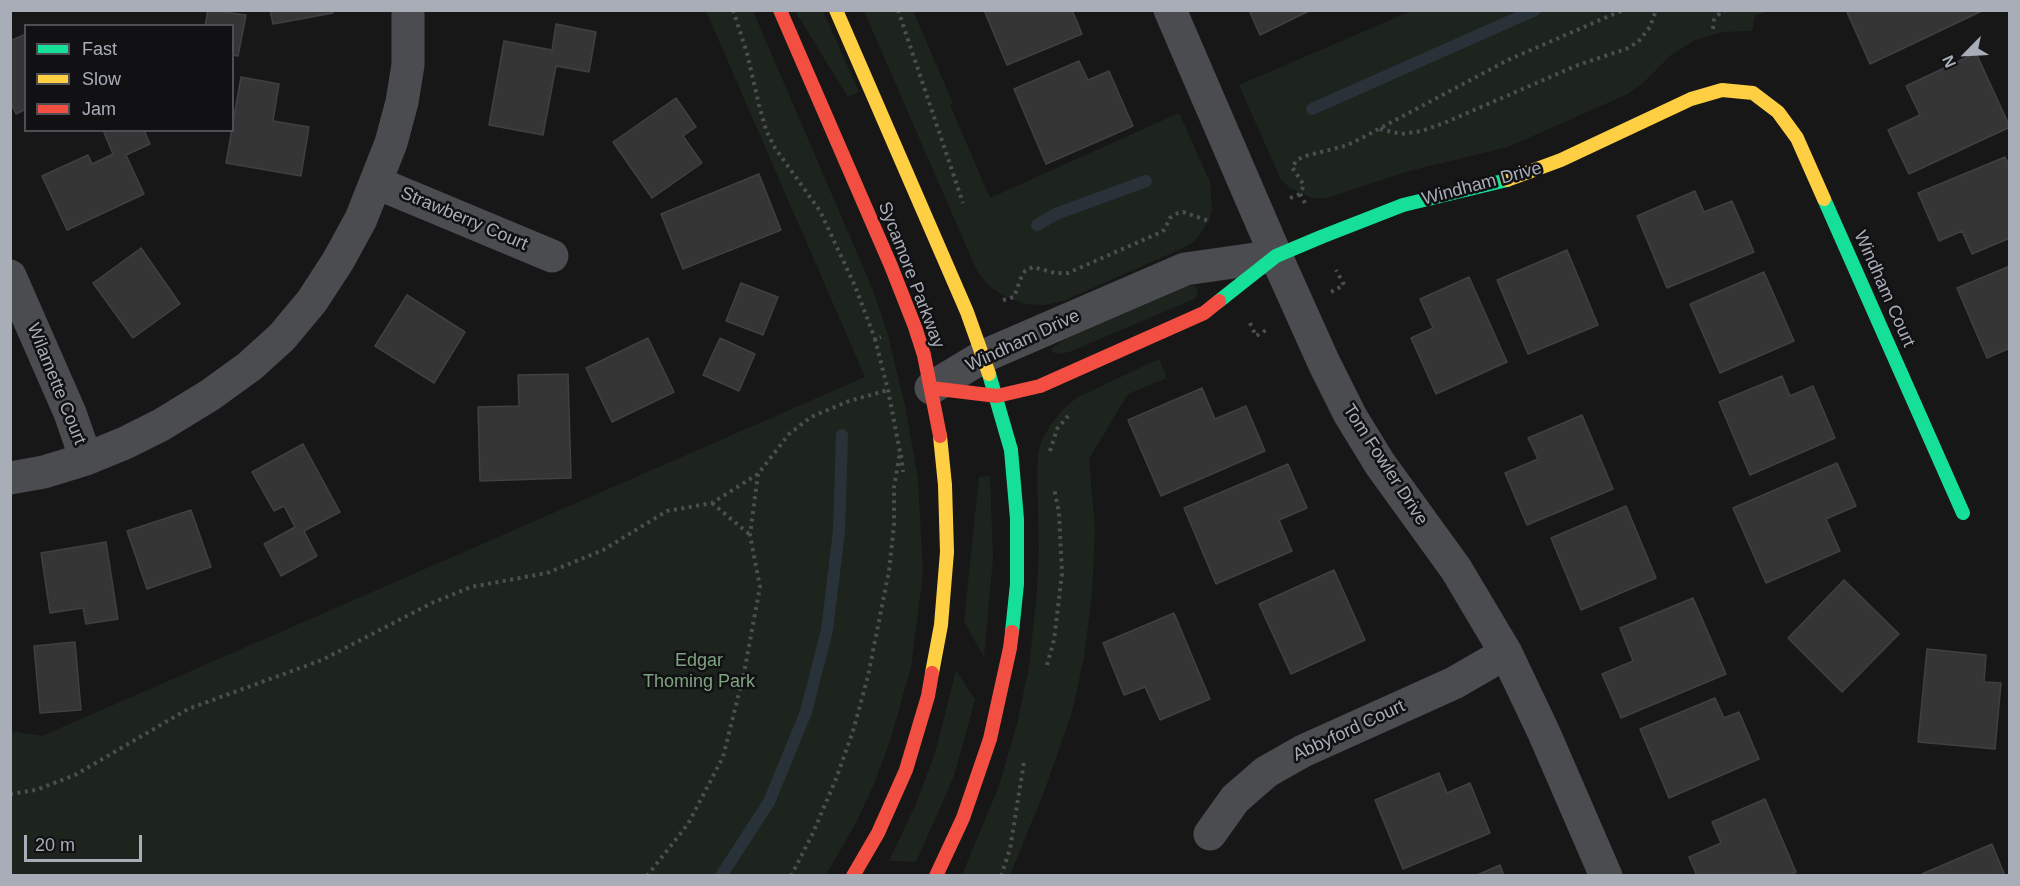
<!DOCTYPE html>
<html>
<head>
<meta charset="utf-8">
<style>
	body { margin:0 }
	#map { position:relative; width:2020px; height:886px; overflow:hidden; background:#171717; font-family:Arial,sans-serif }
	canvas { display:block }
	.frame { position:absolute; inset:0; border:12px solid #a8adb8; pointer-events:none }
	.legend { position:absolute; left:24px; top:24px; width:210px; height:108px; box-sizing:border-box; background:#111113; border:2px solid #4d4f55; margin:0; padding:8px 10px; list-style:none; font-size:18px; color:#a8adb8 }
	.legend li { display:flex; align-items:center; gap:12px; height:30px }
	.legend b { width:30px; border:2px solid #4d4f55 }
	.north { position:absolute; left:1936px; top:24px; width:60px; height:60px; -webkit-text-stroke:4px #111113; paint-order:stroke; rotate:246deg; font-size:16px; font-weight:700; line-height:24px; text-align:center; color:#a8adb8 }
	.north::after { content:''; display:block; margin:auto; width:21px; height:27px; background:#a8adb8; clip-path:polygon(50% 0,100% 100%,50% 72%,0 100%) }
	.scale { position:absolute; left:24px; top:835px; width:118px; height:27px; box-sizing:border-box; border:3px solid #a8adb8; border-top:0; padding-left:8px; font-size:18px; line-height:21px; white-space:nowrap; color:#a8adb8; -webkit-text-stroke:4px #111113; paint-order:stroke }
</style>
</head>
<body>
<div id="map">
<canvas width="2020" height="886"></canvas>
<div class="frame"></div>
<ul class="legend">
<li><b style="height:8px;background:#16e098"></b>Fast</li>
<li><b style="height:8px;background:#ffcf43"></b>Slow</li>
<li><b style="height:8px;background:#f24e42"></b>Jam</li>
</ul>
<div class="north">N</div>
<div class="scale">20 m</div>
</div>
<script>
const g = document.querySelector('canvas').getContext('2d');
g.lineJoin = 'round';
function fill(path, color) { g.fillStyle = color; g.fill(path, 'evenodd'); }
const poly = rows => new Path2D(rows.map(r => 'M' + r).join(''));
function trace(path, color, width, dash) { g.strokeStyle = color; g.lineWidth = width; g.lineCap = dash ? 'butt' : 'round'; g.setLineDash(dash || []); g.stroke(path); }
function drawText(font, color, halo, rows, align = 'center') {
  g.font = font + ' Arial,sans-serif'; g.lineWidth = 5; g.setLineDash([]); g.textBaseline = 'middle'; g.strokeStyle = halo; g.fillStyle = color; for (const [text, x, y, turn = 0] of rows) {
    g.save(); g.translate(x, y); g.rotate((+turn || 0) * Math.PI / 180); g.textAlign = isNaN(turn) ? turn : align; if (halo) g.strokeText(text, 0, 0); g.fillText(text, 0, 0); g.restore();
  }
}
fill(poly([
	[706,11,753,11,873,290,888,335,905,406,918,478,923,574,911,667,890,741,874,784,857,821,826,875,11,875,11,731,42,736,865,377],
	[795,11,823,11,859,92,848,97],
	[864,11,913,11,953,103,950,105,990,198,1179,113,1210,182,1212,209,1209,221,1195,241,1183,248,1063,301,1043,305,1024,304,1002,295,989,286,977,271],
	[1411,11,1411,10,1768,11,1755,16,1752,31,1723,32,1695,40,1671,55,1642,84,1628,94,1508,147,1409,171,1327,198,1312,198,1290,188,1280,178,1239,85],
	[1188,286,1194,286,1198,290,1197,295,1194,299,1072,351,1061,354,1051,352,1053,348,1066,339],
	[1159,359,1167,378,1128,394,1089,459,1095,530,1092,594,1084,657,1072,712,1044,792,1010,875,962,875,999,786,1017,724,1029,667,1036,603,1039,550,1037,471,1038,456,1041,442,1051,424,1064,408,1078,397],
	[990,476,993,558,984,657,964,622,979,477],
	[956,670,975,700,954,776,916,862,889,861,916,804,935,753]
]), '#1d241e');
trace(poly([
	[1312,109,1535,10],
	[1037,225,1056,214,1146,181],
	[721,876,769,802,806,712,827,630,839,531,842,435]
]), '#2a3239', 12);
const building = poly([
	[208,10,246,15,238,56,232,55,232,26,205,26,208,10],
	[270,10,332,10,333,13,273,24,270,10],
	[984,10,1072,10,1082,34,1007,65,984,10],
	[1249,10,1311,10,1260,35,1249,10],
	[1850,10,1984,10,1870,64,1847,12,1850,10],
	[556,24,596,32,589,72,556,66,543,135,489,125,504,41,552,50,556,24],
	[26,34,26,109,16,114,10,101,10,41,26,34],
	[1976,53,2010,127,1909,174,1888,130,1920,115,1906,86,1976,53],
	[1079,61,1088,80,1109,71,1133,126,1046,164,1014,89,1079,61],
	[241,77,279,84,273,121,309,127,301,176,226,163,241,77],
	[676,98,696,127,683,136,702,163,652,198,613,142,676,98],
	[103,130,144,130,150,144,126,155,144,194,67,230,42,176,88,155,92,164,113,154,103,130],
	[2005,157,2010,168,2010,238,1972,254,1962,231,1939,241,1918,193,2005,157],
	[759,174,781,230,683,269,661,214,759,174],
	[1695,191,1704,212,1732,201,1754,252,1667,288,1637,216,1695,191],
	[141,248,180,304,133,338,93,283,141,248],
	[1567,250,1598,325,1528,354,1497,280,1567,250],
	[2010,266,2010,348,1987,358,1957,288,2010,266],
	[1764,272,1794,341,1720,373,1690,304,1764,272],
	[1469,277,1507,362,1436,394,1411,338,1433,328,1420,299,1469,277],
	[741,283,778,297,763,335,726,321,741,283],
	[407,295,465,332,434,383,375,346,407,295],
	[648,338,674,392,612,422,586,368,648,338],
	[720,338,755,354,739,391,703,375,720,338],
	[568,374,571,478,480,481,478,407,519,406,518,375,568,374],
	[1782,376,1790,396,1813,386,1835,438,1750,475,1719,402,1782,376],
	[1202,388,1215,419,1246,406,1265,451,1161,496,1128,420,1202,388],
	[1582,415,1613,489,1527,525,1505,473,1538,459,1528,438,1582,415],
	[303,444,340,512,304,531,317,556,281,576,264,544,295,527,284,506,274,511,252,472,303,444],
	[1837,463,1856,506,1826,519,1840,551,1766,583,1733,508,1837,463],
	[1288,464,1307,508,1279,520,1292,551,1216,584,1184,508,1288,464],
	[1626,506,1656,578,1581,610,1551,538,1626,506],
	[191,510,211,567,147,589,127,531,191,510],
	[106,542,118,619,86,624,83,608,50,613,41,553,106,542],
	[1334,570,1365,640,1291,674,1259,604,1334,570],
	[1844,580,1899,634,1842,692,1788,638,1844,580],
	[1693,598,1726,674,1621,718,1602,674,1633,661,1620,628,1693,598],
	[1174,613,1210,699,1160,720,1145,687,1124,695,1103,643,1174,613],
	[75,642,81,710,40,713,34,646,75,642],
	[1927,649,1986,655,1984,682,2001,683,1995,749,1918,742,1927,649],
	[1715,698,1724,718,1739,712,1759,759,1669,798,1640,729,1715,698],
	[1439,773,1447,793,1470,783,1490,833,1403,869,1375,800,1439,773],
	[1765,799,1796,872,1787,876,1697,876,1689,857,1721,843,1712,822,1765,799],
	[1992,844,2005,876,1922,876,1922,874,1992,844],
	[1500,865,1504,876,1475,876,1500,865]
]);
fill(building, '#353536');
trace(building, '#3f4043', 1.5);
trace(poly([
	[733,10,747,53,759,105,766,130,775,148,820,211,855,286,875,339],
	[898,10,963,203],
	[1713,29,1714,20,1720,13,1726,10],
	[1380,129,1401,134,1422,131,1444,123,1578,65,1626,49,1638,42,1650,27,1656,10],
	[1290,198,1300,194],
	[1305,203,1300,194,1304,185,1292,167,1297,160,1305,156,1345,146,1360,139,1508,60,1623,10],
	[1331,292,1344,285,1336,270],
	[1003,300,1014,297,1021,278,1025,271,1033,267,1055,273,1068,273,1159,233,1164,230,1170,218,1178,213,1183,212,1209,221],
	[1250,323,1256,336,1268,329],
	[1050,451,1057,429,1068,416],
	[901,455,903,472],
	[712,503,749,534],
	[1047,665,1054,640,1062,574,1059,513,1054,488],
	[10,794,36,790,75,775,188,709,322,660,432,603,471,587,547,573,603,550,667,511,712,503,758,474,789,434,811,417,849,401,888,390],
	[647,876,688,824,723,757,744,673,760,587,750,535,758,474],
	[791,876,812,835,836,779,853,731,868,676,889,571,894,525,894,487,900,452,888,390,875,339,881,337],
	[1001,876,1010,849,1024,762]
]), '#4d4e52', 4, [3, 4.5]);
trace(poly([
	[1170,10,1276,256,1324,363,1350,415,1380,464,1456,569,1506,653,1544,733,1606,876],
	[377,183,552,256],
	[10,276,70,413,86,459],
	[931,388,984,356,1185,269,1276,256],
	[10,478,44,472,86,459,125,443,161,425,210,395,250,366,282,337,312,301,338,261,361,219,391,143,402,102,408,65,408,10],
	[1210,834,1235,799,1266,772,1303,751,1454,683,1506,653]
]), '#4b4c50', 33);
trace(poly([
	[1824,199,1963,513],
	[1219,301,1276,256,1321,237,1403,205,1507,180],
	[989,374,1011,450,1017,519,1017,584,1012,632]
]), '#16e098', 14);
trace(poly([
	[836,10,967,312,989,374],
	[1507,180,1561,160,1691,99,1722,90,1753,93,1778,112,1797,138,1824,199],
	[932,673,941,625,947,552,945,485,940,436]
]), '#ffcf43', 14);
trace(poly([
	[780,10,891,266,915,327,924,355,940,436],
	[931,388,997,396,1040,386,1204,313,1219,301],
	[853,876,878,833,906,770,928,696,932,673],
	[936,876,963,818,990,739,1010,648,1012,632]
]), '#f24e42', 14);
drawText('18px', '#a8adb8', '#111113', [
	["Windham Drive",1482,184,-15],
	["Strawberry Court",464,219,23],
	["Sycamore Parkway",911,275,69],
	["Windham Court",1884,289,66],
	["Windham Drive",1023,341,-25],
	["Wilamette Court",56,384,68],
	["Tom Fowler Drive",1385,465,57],
	["Abbyford Court",1349,731,-25]
]);
drawText('18px', '#7fa381', '#111113', [
	["Edgar",699,661],
	["Thoming Park",699,682]
]);
</script>
</body>
</html>
